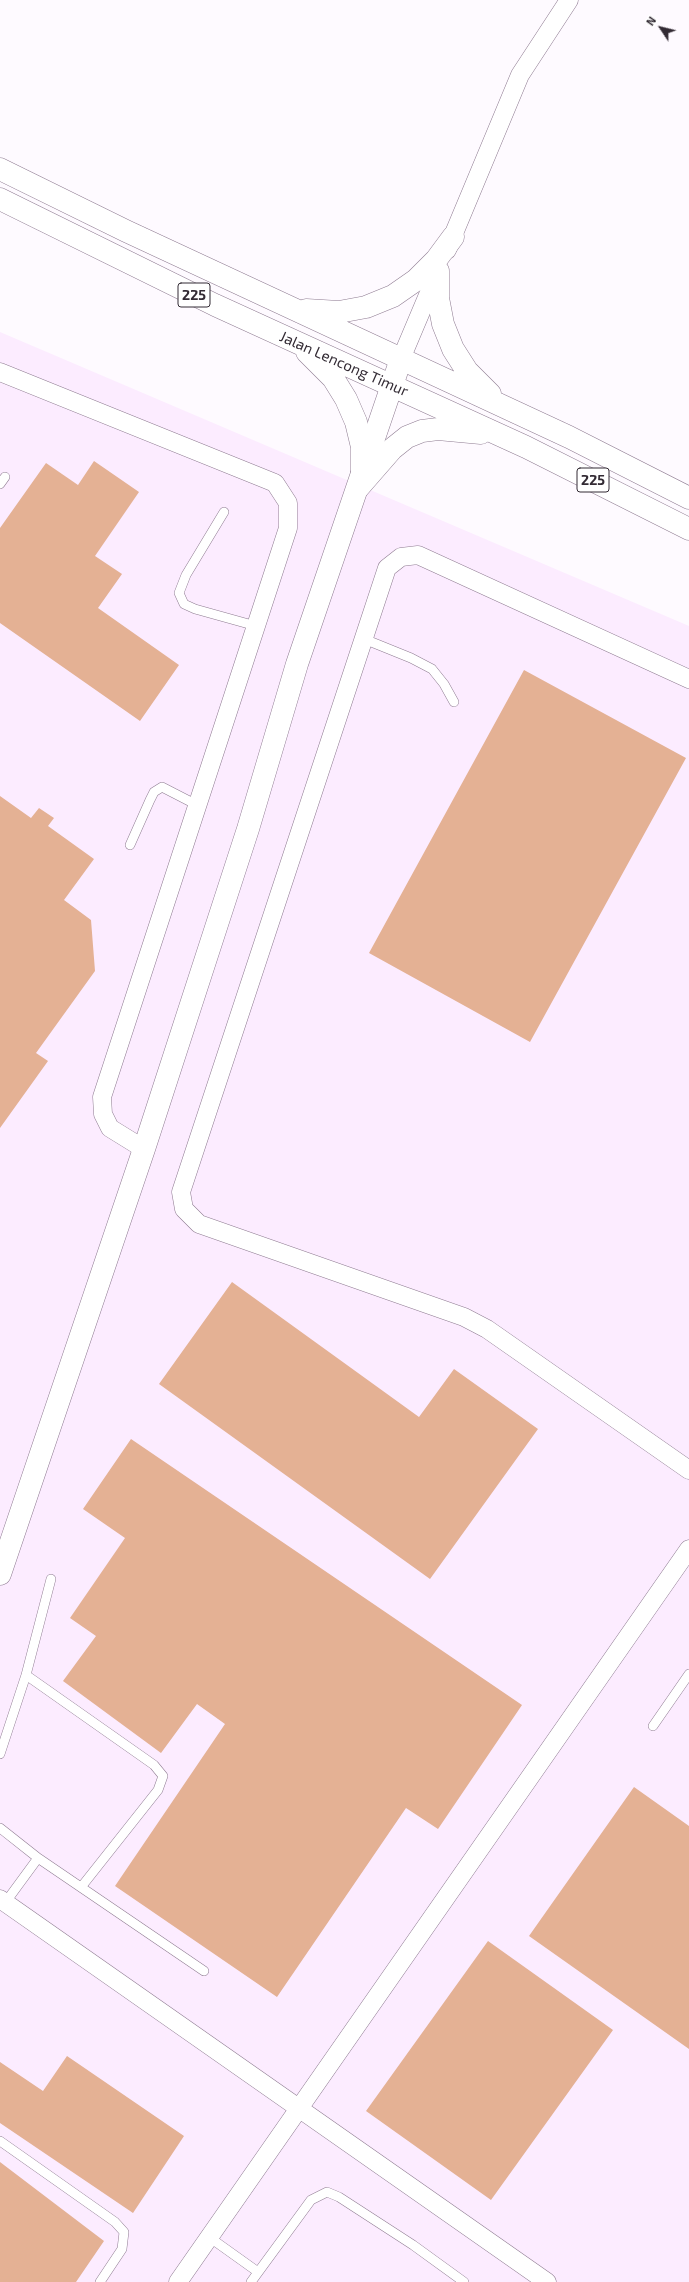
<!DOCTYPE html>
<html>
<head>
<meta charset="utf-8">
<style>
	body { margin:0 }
	#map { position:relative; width:689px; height:2282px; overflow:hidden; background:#fefaff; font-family:"Exo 2",sans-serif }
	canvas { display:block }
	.north { position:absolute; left:641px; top:8px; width:40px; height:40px; -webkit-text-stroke:3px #fff; paint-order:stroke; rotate:305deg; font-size:11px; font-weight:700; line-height:16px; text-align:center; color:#332b34 }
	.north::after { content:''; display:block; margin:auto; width:14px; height:18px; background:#332b34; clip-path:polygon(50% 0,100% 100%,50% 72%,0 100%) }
</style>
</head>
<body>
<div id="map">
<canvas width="689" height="2282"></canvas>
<div class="north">N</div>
</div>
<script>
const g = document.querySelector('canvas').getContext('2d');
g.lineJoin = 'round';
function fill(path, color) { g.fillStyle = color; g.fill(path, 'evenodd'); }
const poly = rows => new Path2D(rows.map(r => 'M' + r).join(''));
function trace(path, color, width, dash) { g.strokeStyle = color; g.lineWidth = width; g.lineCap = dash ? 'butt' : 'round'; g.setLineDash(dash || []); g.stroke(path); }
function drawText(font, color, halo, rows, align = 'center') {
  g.font = font + ' "Exo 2",sans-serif'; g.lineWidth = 3; g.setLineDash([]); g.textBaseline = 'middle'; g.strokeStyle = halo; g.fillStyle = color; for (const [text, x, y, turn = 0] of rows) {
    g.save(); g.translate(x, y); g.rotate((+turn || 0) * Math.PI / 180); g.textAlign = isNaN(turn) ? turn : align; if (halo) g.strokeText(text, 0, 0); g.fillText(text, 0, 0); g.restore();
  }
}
fill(poly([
	[0,332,689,626,689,2282,0,2282]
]), '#fcecff');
fill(poly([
	[94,461,139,492,95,556,122,574,98,608,179,665,140,721,0,623,0,528,46,463,78,485],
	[524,670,686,758,530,1042,369,953],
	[0,796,31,818,39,808,54,818,48,826,94,859,64,900,91,920,95,971,36,1053,48,1061,0,1128],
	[232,1282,419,1417,454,1369,538,1429,430,1579,159,1384],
	[131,1439,522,1705,438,1829,406,1808,277,1997,115,1886,225,1724,197,1704,161,1753,63,1681,96,1636,70,1618,125,1538,83,1509],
	[634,1787,689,1826,689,2049,529,1936],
	[488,1941,613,2030,491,2200,366,2111],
	[67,2056,184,2136,133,2213,0,2123,0,2062,43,2091],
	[0,2162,104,2241,76,2282,0,2282]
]), '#e4b194');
const service = poly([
	[0,484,5,477],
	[224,512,186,575,179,593,184,604,195,609,256,626],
	[364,639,411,658,432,669,444,684,454,702],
	[130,845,150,800,154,792,162,787,197,805],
	[26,1675,154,1765,163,1776,158,1790,82,1886],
	[653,1726,689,1674],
	[0,1754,26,1675,51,1579],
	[0,1828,38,1858,5,1903],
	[38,1858,204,1971],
	[0,2141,115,2222,124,2232,122,2249,100,2282],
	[209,2237,258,2272],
	[251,2282,311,2200,327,2192,339,2197,413,2245,464,2282]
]);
const minor = poly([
	[447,250,520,75,569,0],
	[401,359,436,276],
	[0,372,275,483,288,503,288,528,102,1097,103,1114,110,1128,144,1149],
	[689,679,418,555,401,557,387,568,181,1192,184,1209,199,1224,464,1317,487,1329,689,1470],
	[0,1899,547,2282],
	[178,2282,689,1549]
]);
const tertiary = poly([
	[0,1574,144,1149,248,829,297,664,401,359]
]);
const trunk = poly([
	[0,169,126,231,569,437,689,498],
	[0,199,215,305,526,447,689,529],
	[438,271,438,298,443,324,453,349,467,371,490,394],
	[306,310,339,312,366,307,393,296,416,280,436,260,453,237],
	[307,352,333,378,346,399,356,422,362,447,362,472],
	[358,488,392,449,407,437,422,431,438,429,481,433]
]);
trace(service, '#8f7c92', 10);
trace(minor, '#8f7c92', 19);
trace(tertiary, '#8f7c92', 23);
trace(trunk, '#8f7c92', 23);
trace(service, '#fff', 9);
trace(minor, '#fff', 18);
trace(tertiary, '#fff', 22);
trace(trunk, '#fff', 22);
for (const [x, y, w] of [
	[194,295,32],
	[593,480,32]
]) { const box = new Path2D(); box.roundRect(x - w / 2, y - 12, w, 24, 3); g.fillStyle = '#fff'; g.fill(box); trace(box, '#332b34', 1); }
drawText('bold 14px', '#332b34', null, [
	["225",194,295],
	["225",593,480]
]);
drawText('15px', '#332b34', '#fff', [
	["Jalan Lencong Timur",344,364,24]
]);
</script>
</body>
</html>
